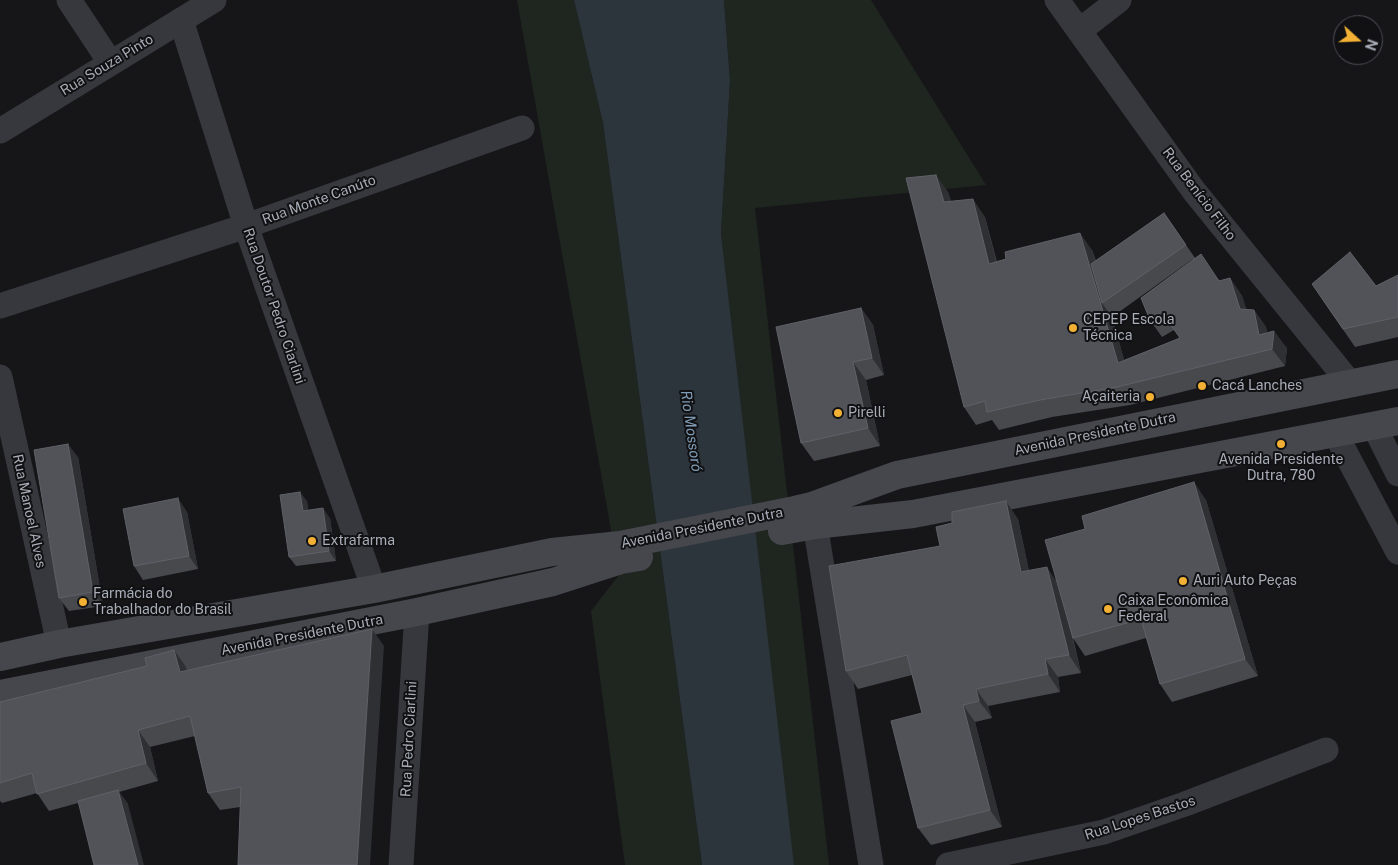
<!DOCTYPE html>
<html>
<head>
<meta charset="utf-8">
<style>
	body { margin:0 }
	#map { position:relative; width:1398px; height:865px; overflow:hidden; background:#161618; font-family:"Public Sans",sans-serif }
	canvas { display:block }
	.north { position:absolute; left:1333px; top:15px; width:50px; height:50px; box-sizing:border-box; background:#111113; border:1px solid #4d4f55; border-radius:50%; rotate:110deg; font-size:14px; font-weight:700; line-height:20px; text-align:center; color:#a8adb8 }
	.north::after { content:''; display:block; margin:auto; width:18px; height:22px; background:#f2b134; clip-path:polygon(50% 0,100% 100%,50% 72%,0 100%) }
</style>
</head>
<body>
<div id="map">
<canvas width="1398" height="865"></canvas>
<div class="north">N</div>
</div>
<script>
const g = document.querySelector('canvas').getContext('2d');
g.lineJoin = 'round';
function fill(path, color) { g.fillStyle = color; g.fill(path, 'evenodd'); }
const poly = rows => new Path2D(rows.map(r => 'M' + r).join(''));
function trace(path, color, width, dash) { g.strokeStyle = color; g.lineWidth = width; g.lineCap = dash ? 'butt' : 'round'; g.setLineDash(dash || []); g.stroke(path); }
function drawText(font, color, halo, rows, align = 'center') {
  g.font = font + ' "Public Sans",sans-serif'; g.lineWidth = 4; g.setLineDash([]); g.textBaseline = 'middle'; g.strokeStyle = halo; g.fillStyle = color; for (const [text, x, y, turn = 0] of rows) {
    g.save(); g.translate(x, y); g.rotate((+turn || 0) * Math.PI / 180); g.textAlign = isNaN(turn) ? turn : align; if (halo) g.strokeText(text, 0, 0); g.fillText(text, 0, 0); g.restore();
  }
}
fill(poly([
	[517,0,574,0,603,123,702,865,625,865,591,611,619,575],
	[724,0,871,0,986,185,755,208,829,865,794,865,789,831,721,233,730,81]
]), '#1e261f');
fill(poly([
	[574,0,724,0,730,81,721,233,794,865,702,865,603,123]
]), '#2c353c');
trace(poly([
	[69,0,110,62],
	[1057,0,1194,191,1349,382],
	[181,20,246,226,374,589],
	[1079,31,1119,0],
	[0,131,214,0],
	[0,306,246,226,522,128],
	[0,377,59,644],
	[1374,426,1398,474],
	[1335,433,1398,552],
	[812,506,871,865],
	[401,865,417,612],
	[948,865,1104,832,1185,804,1326,750]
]), '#37383d', 25);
trace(poly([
	[782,531,815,525,913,514,1398,421],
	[0,657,59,644,374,589,552,552,620,545,795,510,812,506,897,475,1398,374],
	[0,694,417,612,553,582,621,560,639,557]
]), '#45474d', 28);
fill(poly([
	[948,192,951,201,985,217,997,262,1092,250,1096,261,1164,213,1195,258,1220,281,1230,278,1242,296,1246,309,1254,310,1266,327,1267,333,1287,348,1285,366,1130,405,1052,417,999,430,992,420,976,425,964,407],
	[1193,259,1150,320,1162,337,1174,330,1180,338,1124,360,1112,317],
	[1398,275,1398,337,1355,347,1312,284,1376,286],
	[861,308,873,325,884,375,866,380,880,446,814,461,801,443],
	[78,457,103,606,69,611,59,598],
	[1206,500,1258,676,1172,702,1160,684,1146,638,1085,656,1073,638,1081,673,1058,677,1060,692,988,706,992,718,975,722,1002,827,931,845,918,828,922,713,912,675,858,689,846,671,940,546,1018,519,1029,571,1056,580],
	[307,501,308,511,330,518,336,561,296,566,289,557],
	[187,512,198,569,143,580,134,566],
	[384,646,240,807,220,810,208,793,195,736,150,747,158,781,119,792,128,804,78,803,49,811,37,793,2,803,0,801,0,702,147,666,174,650,186,667,187,670]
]), '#47494d');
fill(poly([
	[936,175,948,192,956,219,944,202],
	[973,199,985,217,1001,281,989,264],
	[1080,233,1092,250,1107,300,1102,303,1112,317,1130,380,1118,363],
	[1230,278,1242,296,1252,326,1240,309],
	[861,308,873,325,884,375,872,358],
	[1254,310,1266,327,1270,349,1259,335],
	[1274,331,1287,348,1285,366,1272,349],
	[853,362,866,380,880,446,868,428],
	[68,444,78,457,103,606,93,592],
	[1194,482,1206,500,1258,676,1245,659],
	[300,492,307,501,310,521,303,511],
	[178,498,187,512,198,569,189,556],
	[1006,501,1018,519,1033,590,1021,572],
	[323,508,330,518,336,561,329,551],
	[1047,567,1059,585,1081,673,1069,655],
	[372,629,384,646,370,865,357,865],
	[174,650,186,667,192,689,180,672],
	[1045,659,1058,677,1060,692,1048,674],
	[976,689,988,706,992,718,979,701],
	[963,705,975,722,1002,827,990,810],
	[138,730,150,747,158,781,146,763],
	[118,790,128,804,144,865,138,865]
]), '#2f3033');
const building = poly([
	[936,175,944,202,973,199,989,264,1006,259,1005,252,1080,233,1118,363,1180,338,1162,312,1150,320,1141,298,1201,254,1219,281,1230,278,1240,309,1254,310,1259,335,1274,331,1272,349,1117,387,1040,400,987,412,985,401,964,407,906,178,936,175],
	[1164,213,1186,245,1102,303,1091,264,1164,213],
	[1350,252,1376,286,1398,275,1398,317,1343,329,1312,284,1350,252],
	[861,308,872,358,853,362,868,428,801,443,776,327,861,308],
	[68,444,93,592,59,598,34,450,68,444],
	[1194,482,1245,659,1160,684,1141,619,1073,638,1045,540,1085,529,1082,516,1194,482],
	[300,492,303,511,323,508,329,551,289,557,280,495,300,492],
	[178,498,189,556,134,566,123,509,178,498],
	[1006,501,1021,572,1047,567,1069,655,1045,659,1048,674,976,689,979,701,963,705,990,810,918,828,891,721,922,713,907,655,846,671,829,566,940,546,936,527,952,523,952,512,1006,501],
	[372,629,357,865,238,865,241,787,208,793,190,716,138,730,146,763,37,794,32,773,0,783,0,702,147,666,145,658,174,650,180,672,372,629],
	[118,790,138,865,94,865,78,801,118,790]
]);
fill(building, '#525359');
trace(building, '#5f6168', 1);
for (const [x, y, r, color] of [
	[1073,328,5,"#f2b134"],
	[1202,386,5,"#f2b134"],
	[1150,397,5,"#f2b134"],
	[838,413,5,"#f2b134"],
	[1281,444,5,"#f2b134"],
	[312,541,5,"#f2b134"],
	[1183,581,5,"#f2b134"],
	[83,602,5,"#f2b134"],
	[1108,609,5,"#f2b134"]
]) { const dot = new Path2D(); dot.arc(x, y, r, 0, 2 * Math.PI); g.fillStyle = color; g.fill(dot); trace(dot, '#111113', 2); }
drawText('14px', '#a8adb8', '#111113', [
	["Rua Souza Pinto",107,65,-31],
	["Rua Benício Filho",1199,194,53],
	["Rua Monte Canúto",319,200,-20],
	["Rua Doutor Pedro Ciarlini",274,306,71],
	["Avenida Presidente Dutra",1095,434,-12],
	["Rua Manoel Alves",29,511,78],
	["Avenida Presidente Dutra",702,528,-11],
	["Avenida Presidente Dutra",302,635,-11],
	["Rua Pedro Ciarlini",409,739,-87],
	["Rua Lopes Bastos",1140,818,-18]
]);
drawText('14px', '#a8adb8', '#111113', [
	["CEPEP Escola",1083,320],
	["Técnica",1083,336],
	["Cacá Lanches",1212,386],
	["Açaiteria",1140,397,"right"],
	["Pirelli",848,413],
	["Avenida Presidente",1281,460,"center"],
	["Dutra, 780",1281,476,"center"],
	["Extrafarma",322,541],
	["Auri Auto Peças",1193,581],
	["Farmácia do",93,594],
	["Trabalhador do Brasil",93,610],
	["Caixa Econômica",1118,601],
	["Federal",1118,617]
], 'left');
drawText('italic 15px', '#7f9bb3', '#111113', [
	["Rio Mossoró",691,431,82]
]);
</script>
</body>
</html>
